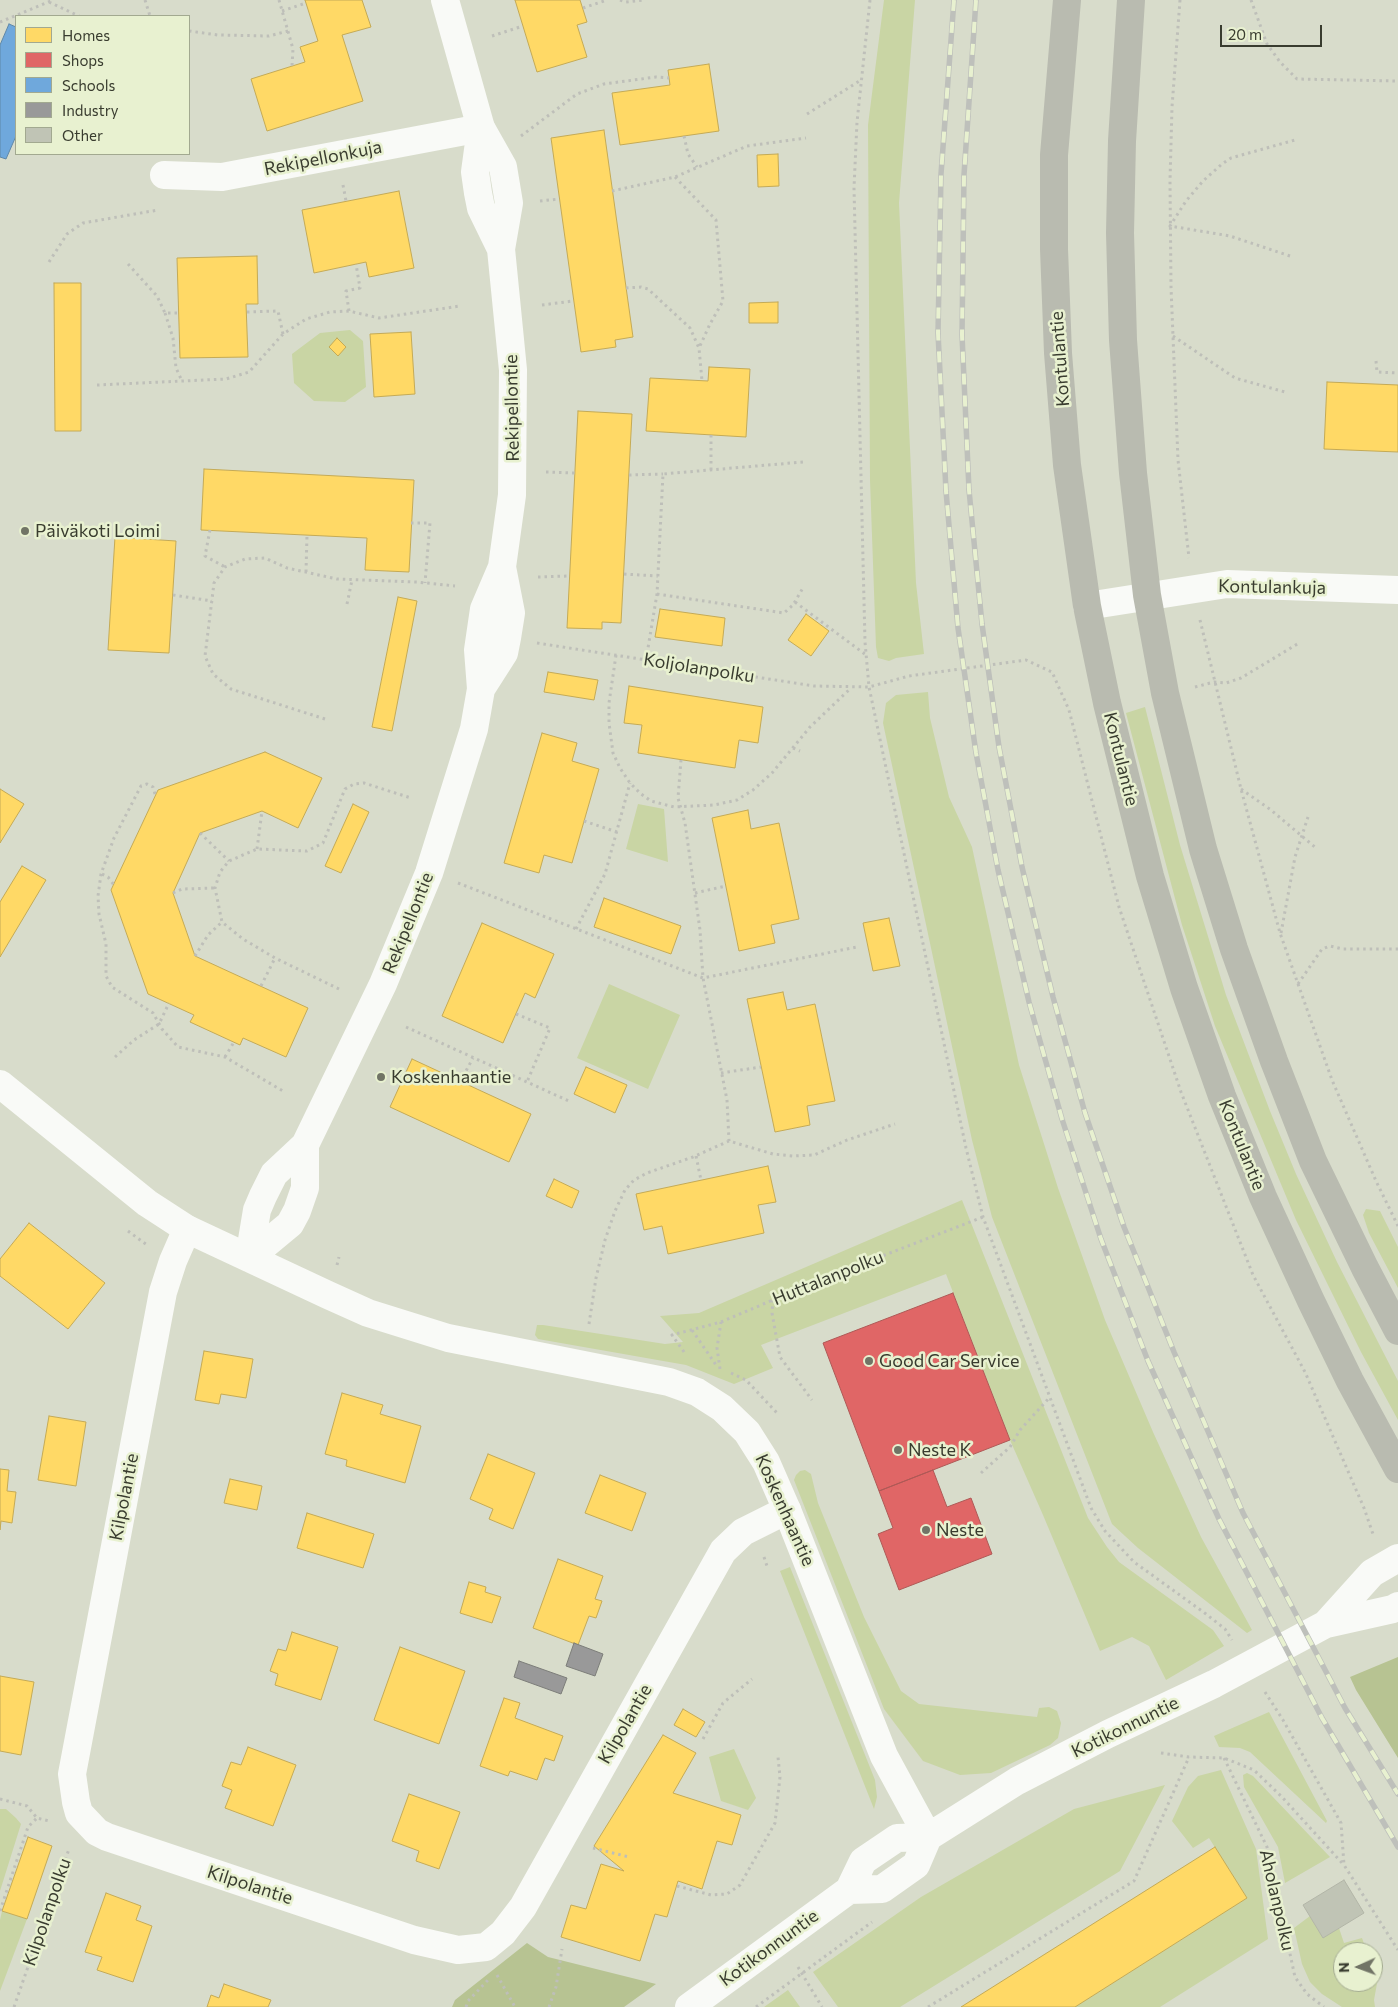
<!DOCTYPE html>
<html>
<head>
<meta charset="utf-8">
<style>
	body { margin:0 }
	#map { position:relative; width:1398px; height:2007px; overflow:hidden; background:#d8dccb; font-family:Commissioner,sans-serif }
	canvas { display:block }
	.legend { position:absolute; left:15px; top:15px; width:175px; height:140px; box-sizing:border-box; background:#e8f1d0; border:1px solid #a2a990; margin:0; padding:6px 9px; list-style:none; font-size:15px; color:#393c2f }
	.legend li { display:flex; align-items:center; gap:10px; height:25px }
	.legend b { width:25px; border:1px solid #a2a990 }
	.north { position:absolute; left:1333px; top:1942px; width:50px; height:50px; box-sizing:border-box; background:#e8f1d0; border:1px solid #a2a990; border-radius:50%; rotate:268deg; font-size:14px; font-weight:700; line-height:20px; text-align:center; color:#393c2f }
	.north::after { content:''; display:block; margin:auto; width:18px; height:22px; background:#717466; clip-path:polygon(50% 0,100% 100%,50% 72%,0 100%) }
	.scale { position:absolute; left:1220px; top:25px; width:102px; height:22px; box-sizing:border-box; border:2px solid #393c2f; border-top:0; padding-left:6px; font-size:15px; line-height:18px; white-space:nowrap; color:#393c2f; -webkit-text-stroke:4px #e8f1d0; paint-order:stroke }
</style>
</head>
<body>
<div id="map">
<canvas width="1398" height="2007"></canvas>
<ul class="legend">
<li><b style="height:14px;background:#ffd966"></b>Homes</li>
<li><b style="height:14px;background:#e06666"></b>Shops</li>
<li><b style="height:14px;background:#6fa8dc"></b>Schools</li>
<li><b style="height:14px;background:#999"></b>Industry</li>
<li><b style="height:14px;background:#c0c4b5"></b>Other</li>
</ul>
<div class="north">N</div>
<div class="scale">20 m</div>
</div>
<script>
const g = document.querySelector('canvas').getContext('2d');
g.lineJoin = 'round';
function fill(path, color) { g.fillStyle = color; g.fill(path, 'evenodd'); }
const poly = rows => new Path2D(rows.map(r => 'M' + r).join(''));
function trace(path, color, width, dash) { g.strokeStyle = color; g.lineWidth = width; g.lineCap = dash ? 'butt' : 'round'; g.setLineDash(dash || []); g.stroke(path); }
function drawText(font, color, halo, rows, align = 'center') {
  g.font = font + ' Commissioner,sans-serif'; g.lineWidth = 5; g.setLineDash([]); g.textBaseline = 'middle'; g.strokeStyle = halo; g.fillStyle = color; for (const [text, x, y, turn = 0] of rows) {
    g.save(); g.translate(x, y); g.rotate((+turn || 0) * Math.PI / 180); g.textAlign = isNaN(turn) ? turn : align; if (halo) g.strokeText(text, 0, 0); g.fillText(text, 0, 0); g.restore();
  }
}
fill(poly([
	[884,0,915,0,899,203,916,583,924,654,896,658,889,661,878,658,876,647,870,480,868,125],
	[350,330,363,341,366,387,345,402,314,401,294,383,292,354,320,333],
	[928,692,930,718,949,797,972,847,1019,1065,1058,1188,1105,1320,1153,1432,1201,1537,1252,1630,1247,1633,1138,1548,1112,1524,992,1217,972,1140,883,723,886,703,896,695],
	[1145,707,1180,845,1226,995,1270,1111,1296,1174,1337,1262,1398,1381,1398,1420,1361,1352,1296,1220,1215,1026,1182,925,1126,713],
	[638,804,664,809,668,862,626,849],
	[609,984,680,1015,648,1089,577,1058],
	[962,1200,1088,1518,1107,1547,1119,1562,1213,1630,1224,1646,1166,1680,1149,1646,1132,1637,1100,1651,1043,1515,1010,1440,946,1274,761,1345,773,1368,734,1384,686,1365,538,1339,535,1335,537,1325,543,1325,665,1344,683,1342,660,1316,699,1313],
	[1366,1209,1380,1211,1398,1247,1398,1288,1369,1233,1363,1215],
	[805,1470,811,1474,818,1503,864,1617,901,1691,919,1704,1037,1717,1039,1708,1049,1707,1057,1711,1061,1723,1058,1738,1050,1745,991,1773,960,1775,923,1761,884,1709,794,1480,796,1475,800,1471],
	[790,1567,875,1780,877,1797,874,1809,780,1571],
	[1269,1712,1327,1821,1326,1823,1250,1752,1240,1748,1219,1747,1214,1736],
	[734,1749,756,1798,748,1810,721,1801,709,1757],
	[1221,1770,1256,1849,1268,1939,1160,2007,1075,2007,1247,1898,1209,1838,1193,1848,1172,1821,1188,1787,1198,1776],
	[1247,1773,1253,1776,1330,1857,1285,1883,1278,1847,1244,1787,1243,1775],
	[1165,1785,1120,1871,900,2007,838,2007,813,1972,921,1897,1074,1809],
	[0,1809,6,1809,16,1818,21,1824,0,1891],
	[2,1911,27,1919,0,1991,0,1920],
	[1310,1916,1323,1937,1339,1928,1344,1943,1362,1938,1367,1952,1343,1952,1343,1982,1373,1982,1373,1966,1378,1978,1374,2000,1375,2007,1342,2007,1322,1994,1310,1982,1302,1964,1294,1928],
	[788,1990,800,2007,764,2007]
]), '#c9d5a4');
fill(poly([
	[1398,1657,1398,1758,1356,1690,1350,1677],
	[527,1943,548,1957,656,1984,624,2007,452,2007,455,2000]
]), '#b7c392');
const homes = poly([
	[305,0,362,0,371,27,342,35,363,101,267,131,251,79,305,62,300,47,318,41,305,0],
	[515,0,580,0,587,22,577,25,587,57,537,72,515,0],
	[709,64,719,131,620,145,612,93,670,85,668,70,709,64],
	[604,130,633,337,615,340,616,347,581,352,551,138,604,130],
	[778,154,779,186,758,187,757,155,778,154],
	[399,191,414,268,369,277,366,262,314,273,302,210,399,191],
	[257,256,258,304,246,304,248,357,180,358,177,258,257,256],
	[54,283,81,283,81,431,55,431,54,283],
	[778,302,778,323,749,323,749,303,778,302],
	[411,332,415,394,374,397,370,334,411,332],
	[337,338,346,347,338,356,329,347,337,338],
	[709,367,750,369,746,437,646,431,650,378,708,381,709,367],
	[1327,382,1398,385,1398,452,1324,449,1327,382],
	[578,411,632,414,621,623,602,622,602,629,567,628,578,411],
	[204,469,414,480,409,572,365,570,367,538,201,530,204,469],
	[115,537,176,541,169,653,108,650,115,537],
	[398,597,417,601,392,731,372,727,398,597],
	[660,609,725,618,722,646,655,637,660,609],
	[806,614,829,631,811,656,788,640,806,614],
	[548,672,598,680,594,700,544,692,548,672],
	[629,686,763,707,758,743,739,740,735,768,638,753,642,725,624,723,629,686],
	[542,733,577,743,572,761,599,769,572,863,544,855,539,873,504,863,542,733],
	[265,752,322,778,298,828,262,811,200,833,173,893,195,956,308,1008,286,1057,243,1038,240,1045,190,1022,194,1015,148,994,111,890,158,790,265,752],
	[0,789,24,804,0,843,0,789],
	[353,804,369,812,341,873,325,866,353,804],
	[748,810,751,829,779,823,799,919,771,925,775,943,739,951,712,818,748,810],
	[22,866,46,880,0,957,0,902,22,866],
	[604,898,681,926,671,954,594,927,604,898],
	[889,918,900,966,873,971,863,923,889,918],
	[482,923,554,954,535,998,525,993,503,1043,442,1016,482,923],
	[783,992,787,1010,815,1004,835,1101,807,1106,810,1125,775,1132,747,999,783,992],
	[412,1059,531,1114,509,1162,390,1107,412,1059],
	[586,1067,627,1085,615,1113,574,1094,586,1067],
	[768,1166,776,1202,758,1205,764,1233,668,1254,662,1226,644,1230,636,1194,768,1166],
	[554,1179,579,1191,572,1208,546,1196,554,1179],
	[29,1223,105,1283,68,1329,0,1276,0,1259,29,1223],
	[204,1351,253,1359,246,1398,221,1394,219,1404,195,1400,204,1351],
	[342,1393,383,1405,380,1414,421,1426,405,1483,346,1466,347,1460,325,1454,342,1393],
	[49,1416,86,1422,76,1486,38,1480,49,1416],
	[488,1454,535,1473,513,1529,489,1519,493,1509,470,1499,488,1454],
	[0,1469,9,1470,7,1491,16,1492,12,1523,1,1521,0,1530,0,1469],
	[600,1475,646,1493,632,1531,585,1513,600,1475],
	[230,1479,262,1486,257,1510,224,1503,230,1479],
	[307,1513,374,1534,363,1568,297,1548,307,1513],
	[558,1559,603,1576,595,1599,602,1601,596,1618,589,1616,578,1645,533,1628,558,1559],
	[469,1582,486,1587,485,1592,501,1597,492,1623,460,1613,469,1582],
	[292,1632,338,1647,321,1700,275,1685,278,1674,270,1671,278,1649,286,1651,292,1632],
	[400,1647,465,1671,439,1744,374,1720,400,1647],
	[0,1676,34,1682,21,1755,0,1751,0,1676],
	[504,1698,520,1703,515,1718,563,1736,554,1761,545,1758,537,1780,510,1771,508,1776,480,1766,504,1698],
	[683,1709,705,1722,696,1737,674,1725,683,1709],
	[663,1735,696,1753,673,1793,741,1815,732,1845,717,1841,702,1889,678,1881,667,1917,655,1914,640,1961,561,1937,571,1905,586,1909,601,1864,624,1871,594,1846,663,1735],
	[248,1747,296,1765,273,1826,225,1808,232,1790,222,1786,231,1762,241,1765,248,1747],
	[409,1794,460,1812,439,1869,416,1861,419,1851,392,1841,409,1794],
	[28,1837,52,1846,27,1919,2,1911,28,1837],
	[1215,1847,1247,1898,1075,2007,961,2007,1215,1847],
	[106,1893,141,1906,136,1920,152,1926,133,1982,97,1970,102,1957,85,1952,106,1893],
	[224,1984,271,2000,268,2007,207,2007,211,1995,219,1998,224,1984]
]);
fill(homes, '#ffd966');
trace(homes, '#c4aa56', 1);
const shops = poly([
	[953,1293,1010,1440,879,1491,823,1343,953,1293],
	[933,1470,947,1507,971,1498,992,1554,899,1590,878,1534,893,1528,879,1491,933,1470]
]);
fill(shops, '#e06666');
trace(shops, '#ae5956', 1);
const schools = poly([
	[9,24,16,27,16,136,6,159,0,157,0,45,9,24]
]);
fill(schools, '#6fa8dc');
trace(schools, '#5f88a8', 1);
const industry = poly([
	[574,1643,603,1654,595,1676,566,1666,574,1643],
	[519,1661,567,1678,561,1694,514,1677,519,1661]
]);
fill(industry, '#999');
trace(industry, '#7c7d79', 1);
const building = poly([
	[1344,1880,1364,1913,1323,1938,1303,1905,1344,1880]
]);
fill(building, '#c0c4b5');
trace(building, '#b2b5a7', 1);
trace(poly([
	[145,0,150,16],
	[279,0,293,49,292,66],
	[620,0,626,2,643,0],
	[870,0,857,122,854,188,865,642,869,687,966,1148,983,1217,1091,1508,1105,1531,1134,1562,1206,1614,1225,1629,1232,1640],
	[1180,0,1172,107,1170,181,1171,287,1178,460,1189,558],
	[1251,0,1267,44,1280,62,1297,79,1398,81],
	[49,2,79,16],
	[583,8,607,0],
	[282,11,306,3],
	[0,22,53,0],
	[189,31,218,35,269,36,288,31],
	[492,36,523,26],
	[807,114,861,80],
	[521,136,577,94,604,84,656,77,669,78],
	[684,136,688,154,697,167],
	[675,177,716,220,723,301,710,324,699,348],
	[343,185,346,201],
	[612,191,675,177,747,146,806,138],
	[540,201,559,199],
	[1290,256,1230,236,1170,226,1186,201,1203,181,1222,164,1231,158,1295,140],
	[49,262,67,234,83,223,158,210],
	[128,264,157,296,165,313,179,313],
	[626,288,641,287,648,289,690,328,699,348,702,381],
	[542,305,573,301],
	[349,311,346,291,360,288,356,264],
	[247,312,278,311,283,334],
	[165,313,173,338,176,368,182,381],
	[1173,336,1235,378,1285,392],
	[1376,361,1377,372,1398,373],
	[97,385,226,379,249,372,283,334,306,319,330,312,349,311,379,318,460,306],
	[711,470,711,435],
	[546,472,575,473],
	[629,475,663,474],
	[411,523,430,523,425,583],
	[210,530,205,556,225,567],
	[306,572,307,535],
	[624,574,658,576],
	[538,577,569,576],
	[657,594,784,613,793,605,804,586],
	[173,595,212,601],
	[795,602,866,655],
	[347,604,352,580],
	[1200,620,1241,789,1280,933,1332,1080,1376,1181,1398,1226],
	[537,643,814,686,869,687,909,676,1026,660,1052,672,1069,710,1119,907,1181,1092,1253,1275,1305,1372,1364,1508,1374,1537],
	[616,655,609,703,609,723,613,753,620,768,630,783,641,794,651,801,674,807,714,805,737,800,753,790,772,773,810,727,851,688],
	[646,660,657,594,663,474,803,462],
	[1195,687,1214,682,1226,683,1241,678,1299,643],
	[325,719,231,689,213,674,205,656,214,583,225,567,245,559,265,558,287,568,337,579,417,582,455,586],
	[793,748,800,751],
	[681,760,678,798,685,823,700,930,703,978,727,1100,729,1141],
	[1241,789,1271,810,1316,848],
	[155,794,153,787,147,784,141,786,114,838,101,874,98,896,99,914,106,944,106,976,112,987,153,1013,162,1029,178,1047,225,1057,283,1091],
	[584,821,617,832],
	[200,833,229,861],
	[257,849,262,811],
	[102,874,108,877,114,885],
	[458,883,703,978,857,947],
	[173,893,182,889,215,888],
	[695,893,726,886],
	[576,929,605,874,630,783],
	[1281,933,1295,857,1308,817],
	[195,956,208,935,222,922],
	[1298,984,1322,949,1330,946,1343,949,1398,949],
	[261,986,275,958],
	[339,989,275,958,243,939,222,922,215,888,220,872,229,861,257,849,307,851,323,843,345,789,354,784,364,783,411,798],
	[516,1014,550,1028,527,1082],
	[406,1027,571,1102],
	[115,1057,134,1040,159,1024,169,1003],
	[225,1057,234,1042],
	[721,1073,761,1067],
	[460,1082,473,1058],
	[696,1156,701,1180],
	[128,1231,147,1245],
	[337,1265,339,1257],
	[773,1300,772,1313,780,1357,812,1400],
	[589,1324,596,1278,605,1240,615,1211,625,1190,634,1180,647,1173,693,1157,729,1141,773,1154,793,1156,814,1155,847,1140,895,1124],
	[692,1330,716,1365],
	[684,1352,672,1335,721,1322,820,1280,983,1217],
	[720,1369,717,1348,721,1322],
	[731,1373,746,1380,777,1413],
	[981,1473,1010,1447,1020,1430,1050,1397],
	[764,1557,767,1566],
	[1265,1692,1283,1720,1341,1823,1344,1865,1398,1950],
	[703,1739,723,1703,752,1679],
	[1161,1753,1189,1757,1224,1758,1254,1770,1282,1797,1343,1864],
	[1224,1758,1267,1847,1295,1977,1307,1994,1324,2007],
	[0,1799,27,1806,37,1818,49,1821],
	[593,1848,629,1857],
	[677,1886,711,1895,727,1894,740,1885,775,1823,780,1777,778,1757],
	[0,1911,28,1827,37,1818],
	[798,1967,822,2007],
	[497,1975,515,2007],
	[14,2007,69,1849],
	[466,2007,468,2001,489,1979],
	[549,2007,556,1987,562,1949],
	[756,2007,872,1922],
	[928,2007,1134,1881,1189,1757]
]), '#bebfb9', 3, [2.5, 4]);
trace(poly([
	[164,175,222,177,481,128],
	[1087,606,1227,584,1398,590],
	[187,1229,173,1261,163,1292,72,1774,76,1802,79,1813,97,1832,107,1837,414,1940,458,1950,486,1947,503,1933,523,1907,723,1551,743,1532,787,1510]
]), '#f9faf7', 28);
trace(poly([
	[481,128,475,172,478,193,481,208,501,249],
	[481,689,504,653,507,638,511,613,502,567],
	[0,1084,147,1203,187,1229,328,1295,368,1313,448,1338,669,1382,697,1392,722,1408,747,1432,766,1462,787,1510,884,1756,928,1837],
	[249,1258,257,1210,263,1196,274,1174,305,1145,383,984,429,873,474,729,481,689,478,650,484,609,502,567,512,495,513,370,501,249,509,203,503,167,481,128,445,0],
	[249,1258,290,1224,297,1211,305,1188,305,1145],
	[1326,1624,1372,1573,1398,1558],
	[849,1890,882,1889,916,1865,928,1837],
	[689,2007,849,1890,863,1861,897,1838,928,1837,1017,1781,1108,1734,1214,1684,1326,1624,1393,1609,1398,1606]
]), '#f9faf7', 28);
trace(poly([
	[1067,0,1054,155,1054,249,1058,353,1067,465,1087,606,1107,703,1150,876,1184,988,1222,1096,1263,1197,1311,1301,1350,1381,1398,1469],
	[1131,0,1122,141,1120,233,1123,340,1133,473,1147,595,1165,693,1203,849,1234,949,1274,1061,1313,1161,1365,1268,1398,1331]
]), '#b9bbb0', 28);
const rail = poly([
	[954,0,941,174,938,333,946,491,958,628,976,753,998,870,1029,1002,1062,1119,1101,1239,1148,1361,1219,1519,1322,1718,1398,1847],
	[976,0,964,175,962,335,969,490,982,624,999,747,1022,867,1053,997,1085,1113,1124,1227,1174,1352,1243,1513,1345,1708,1398,1794]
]);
trace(rail, '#bec0bb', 5.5);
trace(rail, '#e8f1d0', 4, [11]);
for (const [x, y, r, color] of [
	[25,531,5,"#717466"],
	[381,1077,5,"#717466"],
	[869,1361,5,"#717466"],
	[898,1450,5,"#717466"],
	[926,1530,5,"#717466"]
]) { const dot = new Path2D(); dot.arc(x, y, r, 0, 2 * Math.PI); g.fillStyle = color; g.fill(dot); trace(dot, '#e8f1d0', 2); }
drawText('18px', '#393c2f', '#e8f1d0', [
	["Rekipellonkuja",323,158,-11],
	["Kontulantie",1060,359,-94],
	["Rekipellontie",512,408,-91],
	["Kontulankuja",1272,587,1],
	["Koljolanpolku",699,668,9],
	["Kontulantie",1121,759,76],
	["Rekipellontie",408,923,-68],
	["Kontulantie",1242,1145,68],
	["Huttalanpolku",828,1278,-22],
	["Kilpolantie",124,1497,-79],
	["Koskenhaantie",785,1510,66],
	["Kilpolantie",625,1724,-60],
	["Kotikonnuntie",1125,1727,-26],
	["Kilpolantie",250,1885,18],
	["Aholanpolku",1277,1900,77],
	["Kilpolanpolku",47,1912,-71],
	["Kotikonnuntie",769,1948,-36]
]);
drawText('18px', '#393c2f', '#e8f1d0', [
	["Päiväkoti Loimi",35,531],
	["Koskenhaantie",391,1077],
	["Good Car Service",879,1361],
	["Neste K",908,1450],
	["Neste",936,1530]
], 'left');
</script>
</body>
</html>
